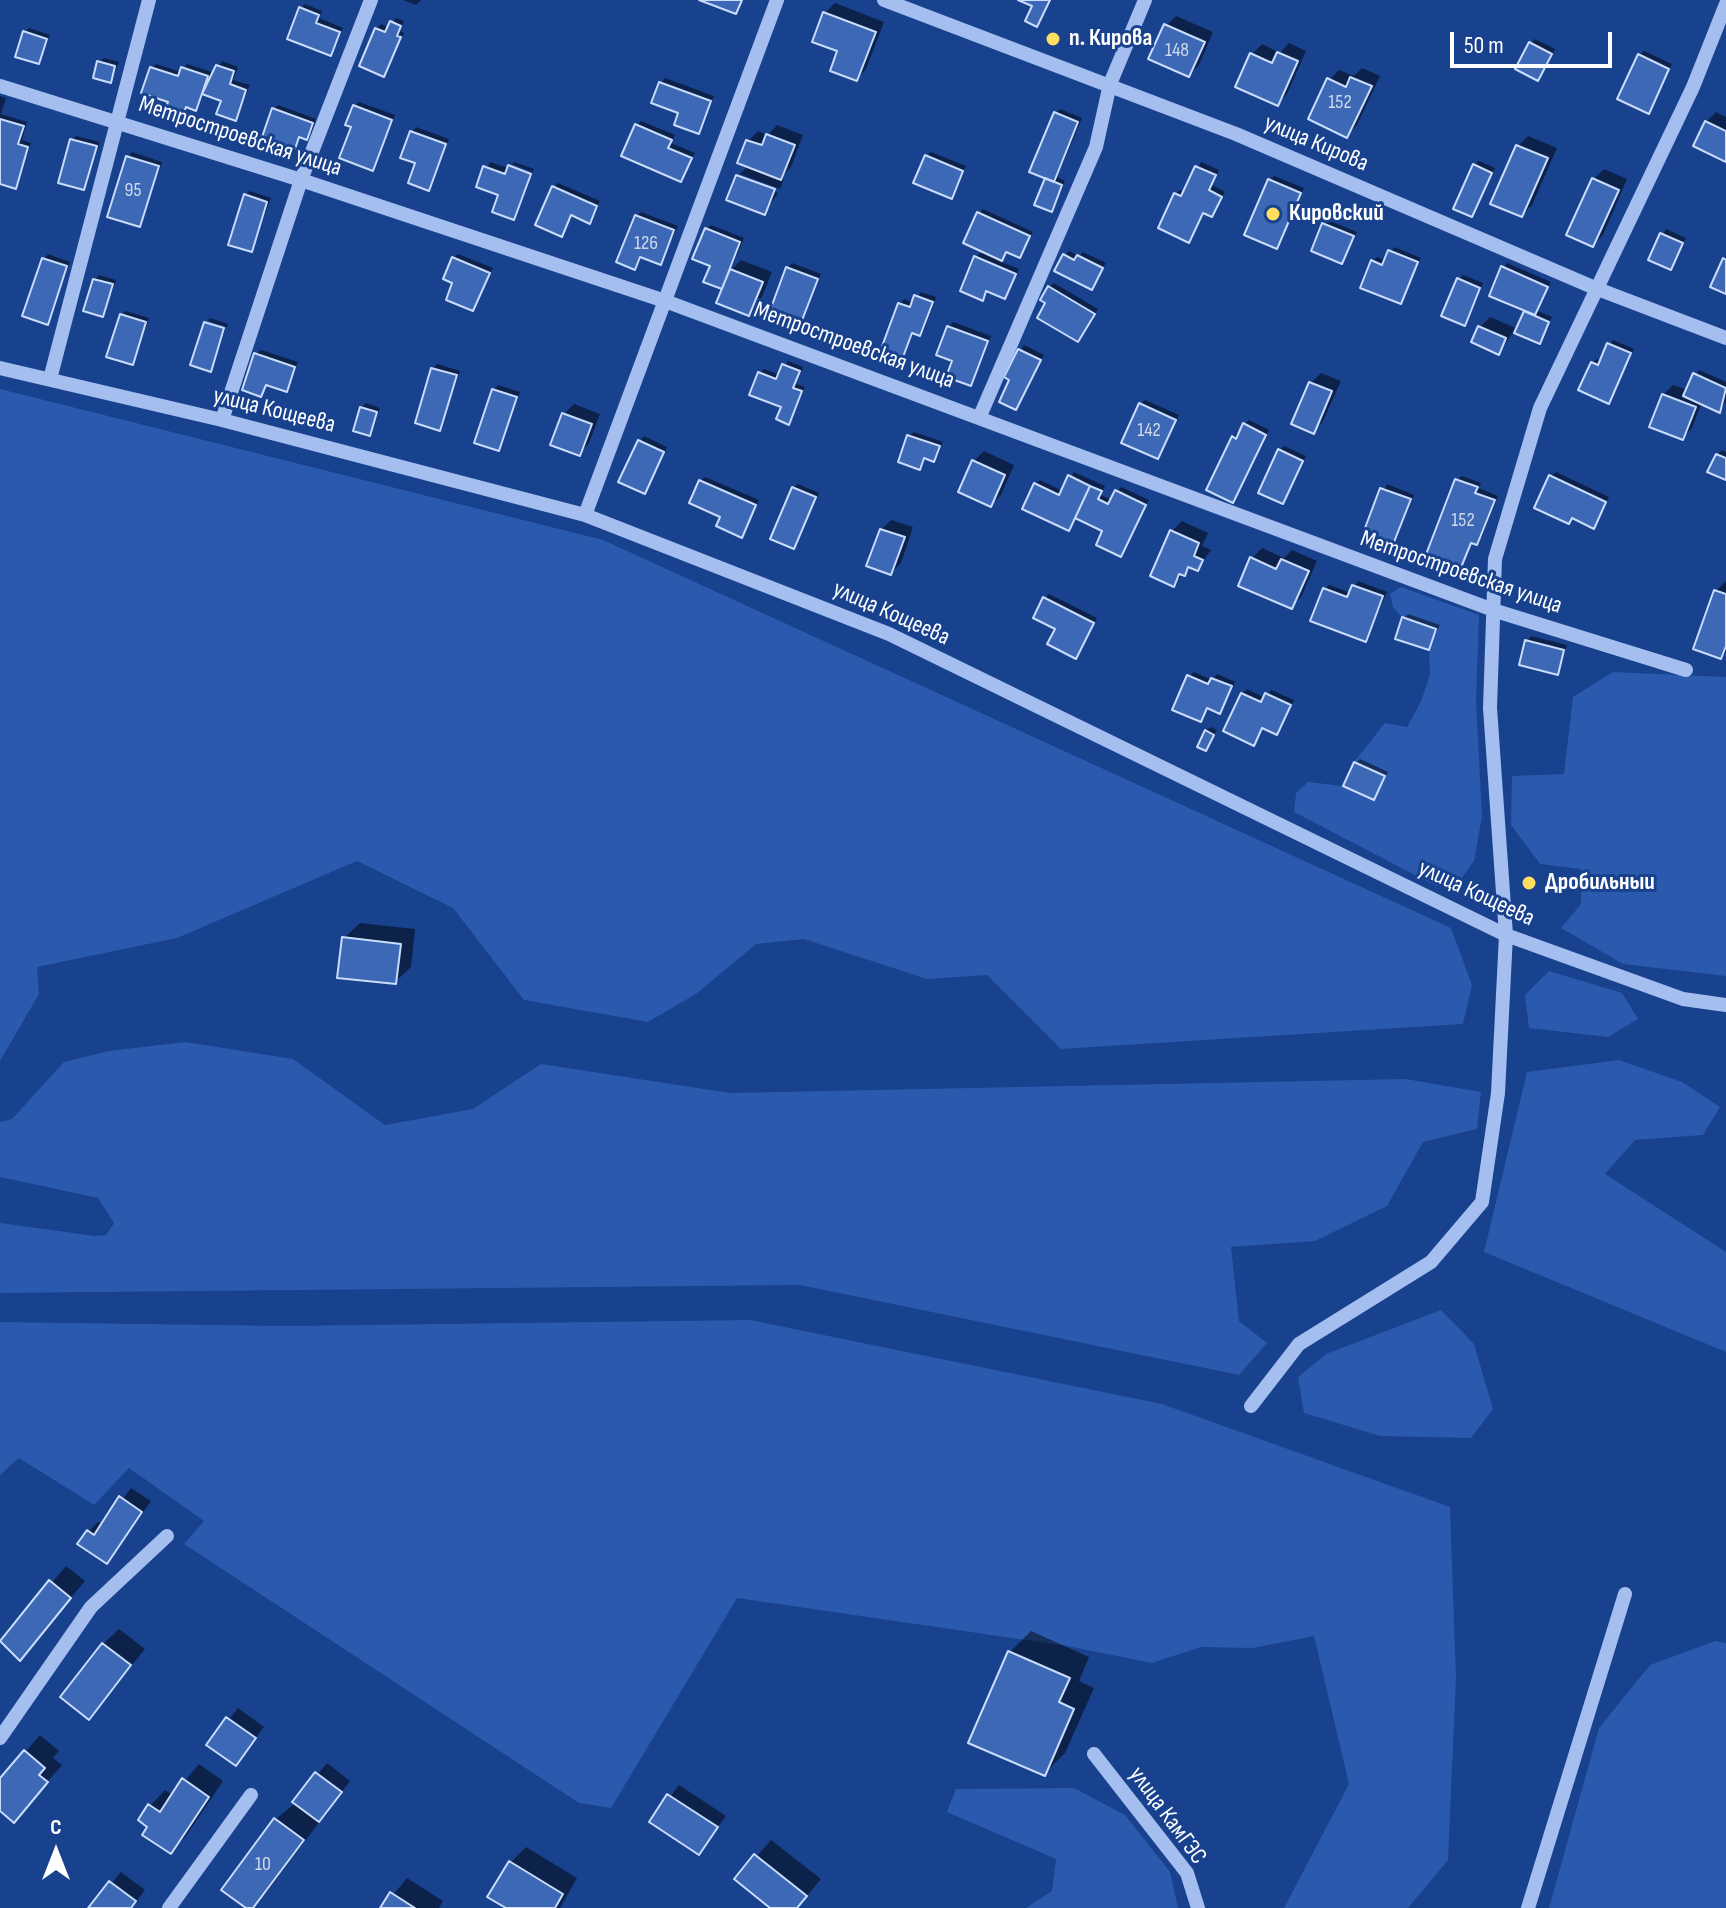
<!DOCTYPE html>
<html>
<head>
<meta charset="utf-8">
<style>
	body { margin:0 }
	#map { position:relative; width:1726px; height:1908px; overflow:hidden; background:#18418e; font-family:"Sofia Sans Condensed",sans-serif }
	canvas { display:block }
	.north { position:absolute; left:16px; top:1812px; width:80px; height:80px; -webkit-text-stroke:6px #18418e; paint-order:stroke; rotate:0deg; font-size:22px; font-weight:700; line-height:32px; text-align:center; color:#fff }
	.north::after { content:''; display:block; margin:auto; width:28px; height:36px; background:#fff; clip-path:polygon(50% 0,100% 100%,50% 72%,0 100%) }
	.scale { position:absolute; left:1450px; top:32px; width:162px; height:36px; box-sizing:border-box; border:4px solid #fff; border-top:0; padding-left:10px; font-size:24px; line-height:28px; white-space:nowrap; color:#fff; -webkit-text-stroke:6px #18418e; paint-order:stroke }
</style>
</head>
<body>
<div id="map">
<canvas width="1726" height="1908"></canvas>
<div class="north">С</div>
<div class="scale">50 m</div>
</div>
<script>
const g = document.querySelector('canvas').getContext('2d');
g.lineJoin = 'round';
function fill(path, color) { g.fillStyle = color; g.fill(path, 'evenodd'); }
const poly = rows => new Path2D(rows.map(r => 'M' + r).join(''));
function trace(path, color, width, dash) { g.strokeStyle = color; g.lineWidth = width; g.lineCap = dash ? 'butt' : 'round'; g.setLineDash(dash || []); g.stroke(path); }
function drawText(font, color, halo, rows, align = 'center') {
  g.font = font + ' "Sofia Sans Condensed",sans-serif'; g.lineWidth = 6; g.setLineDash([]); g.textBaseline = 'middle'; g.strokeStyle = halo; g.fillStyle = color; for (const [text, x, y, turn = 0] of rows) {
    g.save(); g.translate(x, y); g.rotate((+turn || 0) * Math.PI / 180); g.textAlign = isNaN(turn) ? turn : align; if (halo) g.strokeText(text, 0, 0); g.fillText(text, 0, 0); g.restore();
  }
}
fill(poly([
	[0,389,603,540,1451,928,1472,985,1463,1024,1061,1049,987,975,927,979,804,939,756,944,696,994,648,1022,524,1000,453,908,357,861,177,938,37,967,39,994,0,1061],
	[1401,587,1479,615,1476,700,1482,817,1474,861,1459,882,1436,886,1294,812,1296,793,1308,782,1343,786,1374,800,1385,776,1354,762,1385,723,1407,727,1421,701,1430,675,1429,650,1436,629,1402,617,1393,607,1390,594],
	[1613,672,1726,677,1726,976,1623,964,1561,928,1581,904,1581,869,1540,864,1511,825,1512,776,1564,774,1573,697],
	[1549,971,1622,993,1638,1019,1608,1037,1529,1028,1525,995],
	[186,1042,293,1059,385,1125,473,1109,541,1064,730,1093,1406,1079,1481,1092,1477,1129,1423,1142,1387,1206,1315,1241,1231,1247,1239,1321,1267,1343,1239,1375,800,1285,0,1293,0,1223,95,1236,106,1235,114,1223,98,1198,0,1177,0,1122,12,1119,64,1062,109,1051],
	[1619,1060,1682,1082,1720,1107,1703,1135,1635,1140,1605,1174,1726,1252,1726,1352,1484,1252,1527,1072],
	[1441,1310,1474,1344,1493,1409,1471,1438,1380,1436,1304,1413,1298,1377,1326,1354],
	[750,1320,1162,1404,1450,1507,1456,1678,1448,1860,1408,1908,1284,1908,1349,1784,1314,1636,1253,1648,1201,1647,1152,1663,1067,1646,737,1598,611,1808,579,1803,184,1544,204,1521,129,1468,94,1505,19,1458,0,1475,0,1322,286,1326],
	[1715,1641,1726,1643,1726,1908,1549,1908,1599,1728,1650,1665],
	[1074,1788,1125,1815,1170,1872,1178,1908,1026,1908,1052,1891,1056,1859,947,1812,956,1789]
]), '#2a59ad');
fill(poly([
	[403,0,421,0,416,5],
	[835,3,884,22,866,69,856,79,825,13],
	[305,4,322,11,319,18,343,28,330,53,301,8],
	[1176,16,1213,32,1199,65,1189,75,1166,26],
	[396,18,404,21,400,31,404,33,384,74,376,29,381,24,389,28],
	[29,28,50,35,38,62,25,32],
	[1535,39,1555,49,1538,79,1531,43],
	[1289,43,1306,51,1287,94,1277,104,1252,54,1262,44,1280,53],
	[1644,51,1672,64,1648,111,1639,55],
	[104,58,119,62,110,81,99,62],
	[222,61,238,67,233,80,250,85,235,119,223,100,204,93,196,109,188,106,183,113,170,100,152,68,156,64,181,72,187,64,215,73],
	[1362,68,1380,76,1357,125,1347,135,1329,80,1339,70,1354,76],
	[665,78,714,96,698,132,661,83],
	[0,96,6,98,1,114,27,122,22,140,31,143,16,186,0,182],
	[359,102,395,115,372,169,353,126,355,106],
	[278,105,316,119,311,133,306,137,301,135,294,146,274,109],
	[1060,109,1082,118,1057,177,1065,181,1051,209,1048,177,1055,113],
	[1716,112,1726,117,1726,159,1706,122],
	[641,121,675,135,671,143,695,153,681,180,637,125],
	[777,125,803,135,791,167,780,178,784,179,780,189,740,174,740,178,778,193,764,213,738,176,749,165,748,141,758,131,768,135],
	[416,127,449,139,428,189,412,132],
	[76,136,100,142,84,188,72,140],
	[1528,136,1557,148,1532,205,1522,215,1518,146],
	[132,152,162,162,139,225,128,157],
	[931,152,966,166,951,196,927,156],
	[1479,161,1495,168,1472,215,1474,165],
	[490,162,531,176,513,217,500,194,478,186],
	[514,162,534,169,533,172,512,164],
	[1201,162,1219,170,1212,185,1225,192,1212,215,1205,211,1189,241,1176,194,1180,190,1185,192],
	[1604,169,1627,179,1603,235,1593,245,1569,234,1594,179],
	[1274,176,1304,188,1277,247,1270,180],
	[558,183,600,201,589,221,573,214,561,235,554,187],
	[250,191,271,198,251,250,245,195],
	[983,209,1033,232,1020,255,1007,250,999,261,1019,269,1005,297,988,290,982,298,976,257,983,250,979,214],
	[641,212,678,226,660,263,642,256,635,267,637,216],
	[1328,220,1357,232,1342,262,1324,224],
	[711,225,744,238,730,271,741,260,772,272,759,304,749,314,724,288,712,265,707,229],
	[1666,229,1686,238,1670,268,1651,259],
	[1394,247,1421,258,1400,302,1372,261,1377,257,1386,261],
	[1069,251,1079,256,1083,252,1106,263,1091,288,1065,255],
	[48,254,70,262,47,323,44,259],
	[458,254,493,268,473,309,455,282,453,258],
	[792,263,821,274,798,326,788,268],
	[1507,263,1551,282,1538,311,1552,317,1539,342,1514,331,1499,352,1480,327,1490,317,1518,329,1526,310,1503,268],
	[99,275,116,280,103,315,95,280],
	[1463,275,1483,283,1464,324,1459,279],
	[1054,283,1098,309,1078,340,1048,302,1049,287],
	[921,292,936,297,924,330,919,334,914,332,903,355,900,304,904,299,914,303],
	[126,311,149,318,133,363,121,315],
	[210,318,228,324,227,327,208,321],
	[953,322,991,336,971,384,954,360,949,327],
	[205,324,225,330,210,369],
	[1613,340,1634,349,1609,401,1592,363,1597,359,1602,361],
	[1024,345,1044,355,1015,408,1012,379,1007,376],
	[261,350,298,362,286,389,268,383,261,394,256,354],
	[788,361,803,367,796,384,805,387,788,422,784,406,759,373,764,369,780,375],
	[437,364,460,371,440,428,433,369],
	[1699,370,1726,382,1726,402,1720,410,1702,402,1692,428,1682,438,1663,395,1673,385,1688,390],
	[1321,373,1341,381,1323,421,1313,432,1311,383],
	[498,385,520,392,499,449,494,390],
	[1145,400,1179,415,1158,457,1141,404],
	[366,403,380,408,370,434,361,408],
	[574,404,600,414,589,443,579,454,564,414],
	[1249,420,1269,430,1233,501,1233,438],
	[914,432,943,442,938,455,934,460,926,457,919,467,909,436],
	[644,436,667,447,644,492,640,441],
	[1284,446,1306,456,1283,502,1280,450],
	[1722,450,1726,452,1726,477,1717,455],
	[984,451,1014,465,1001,495,991,505,974,461],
	[1074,472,1105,486,1101,495,1112,500,1121,487,1149,500,1120,555,1105,530,1076,517,1068,529,1036,484,1040,480,1063,491],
	[1556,472,1609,497,1593,526,1573,517,1569,522,1551,476],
	[1462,476,1481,483,1479,488,1498,496,1481,538,1477,543,1473,541,1460,568,1457,480],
	[705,477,759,500,742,536,722,516,700,481],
	[798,484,819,493,794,547,793,488],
	[1387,484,1414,495,1392,545,1365,535],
	[891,520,913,527,901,563,891,573,881,530],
	[1182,521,1208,533,1202,546,1211,550,1197,569,1191,567,1173,584,1172,531],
	[1262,548,1284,558,1292,550,1317,561,1301,597,1291,607,1252,558],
	[1358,581,1387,592,1366,640,1325,589,1329,585,1351,593],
	[1726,581,1726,652,1721,657,1716,591],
	[1049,594,1097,618,1075,656,1045,599],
	[1408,614,1440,625,1428,648,1404,618],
	[1531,636,1567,645,1557,673,1527,641],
	[1194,672,1212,680,1217,674,1235,682,1224,707,1220,711,1209,706,1201,720,1189,677],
	[1247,689,1265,698,1271,690,1294,700,1281,728,1277,732,1264,727,1254,744,1242,694],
	[1211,727,1217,730,1206,749,1206,731],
	[1360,759,1388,772,1374,798,1356,763],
	[360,923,415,929,411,967,395,982,344,938],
	[131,1488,151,1501,107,1562,88,1532,98,1522,103,1524],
	[66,1566,85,1581,20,1658,1,1643],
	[119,1629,145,1649,89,1717,103,1644],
	[1031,1631,1089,1657,1079,1681,1094,1688,1065,1753,1044,1774,1010,1652],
	[238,1708,264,1727,236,1764,209,1745],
	[40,1735,59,1751,53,1758,62,1765,14,1820,0,1809,0,1781],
	[327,1763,350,1781,266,1893,250,1908,224,1889,276,1819,293,1805],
	[199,1764,223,1781,186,1836,171,1852,150,1826,150,1806,165,1790,173,1795],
	[679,1785,726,1816,699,1852,652,1821],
	[771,1840,821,1879,797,1908,774,1908,737,1879],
	[526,1847,577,1878,560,1908,510,1908,510,1863],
	[121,1872,145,1890,131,1908,91,1908],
	[407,1878,443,1901,439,1908,382,1908]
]), '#0007');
const building = poly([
	[699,0,742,0,736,14,699,0],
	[1018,0,1050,0,1037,27,1025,21,1032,6,1018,0],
	[299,7,319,15,316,23,340,32,331,56,287,39,299,7],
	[823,12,876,32,857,81,830,71,837,51,812,42,823,12],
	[390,21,401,26,397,36,401,37,384,77,359,66,375,28,385,32,390,21],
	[1164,24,1205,42,1189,77,1148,59,1164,24],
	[23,31,47,39,39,64,15,57,23,31],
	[1529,42,1552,54,1538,81,1515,69,1529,42],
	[1277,52,1298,61,1278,106,1235,87,1250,53,1272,63,1277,52],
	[1638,54,1669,69,1649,114,1617,99,1638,54],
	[97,61,115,66,111,83,93,78,97,61],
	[216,65,234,71,230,84,246,90,236,121,216,114,221,101,202,94,216,65],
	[150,67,178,76,181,67,208,76,196,111,186,107,183,115,165,109,168,102,141,93,150,67],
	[1350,77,1372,86,1347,138,1308,119,1327,78,1346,87,1350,77],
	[659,82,711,101,699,134,674,125,678,113,651,103,659,82],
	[353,105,392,120,373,171,339,158,351,127,345,125,353,105],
	[272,108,313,123,307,140,299,137,295,149,262,137,272,108],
	[1054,112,1078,122,1054,182,1029,172,1054,112],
	[0,119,24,126,18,144,28,147,16,189,0,184,0,119],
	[1705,121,1726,131,1726,162,1693,146,1705,121],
	[635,124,672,140,668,148,692,158,681,182,621,156,635,124],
	[410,131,446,144,429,191,408,183,415,163,400,158,410,131],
	[766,134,795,145,781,180,737,163,746,140,762,145,766,134],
	[70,139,97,146,84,190,58,183,70,139],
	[1516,145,1548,158,1522,217,1490,204,1516,145],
	[925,155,963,171,952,199,913,183,925,155],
	[126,156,159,166,140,227,107,217,126,156],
	[1473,164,1492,173,1472,217,1453,209,1473,164],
	[508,165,531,174,514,220,492,212,498,195,476,187,483,166,505,174,508,165],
	[1195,166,1216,175,1209,190,1222,197,1212,217,1203,213,1189,243,1158,228,1174,193,1181,196,1195,166],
	[736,175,775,189,765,215,726,200,736,175],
	[1045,178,1062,185,1052,212,1034,205,1045,178],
	[1592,178,1619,190,1593,247,1566,235,1592,178],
	[1268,179,1301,193,1277,249,1244,235,1268,179],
	[552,186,597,206,590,224,571,215,562,237,535,225,552,186],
	[244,194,267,202,252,252,228,245,244,194],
	[977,212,1030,236,1020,258,1006,252,1002,261,963,243,977,212],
	[635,215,674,230,661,265,640,257,635,270,616,262,635,215],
	[1322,223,1354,236,1342,264,1311,251,1322,223],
	[705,228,740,242,722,289,703,282,710,266,692,259,705,228],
	[1660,233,1683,243,1671,270,1648,260,1660,233],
	[1388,250,1418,262,1401,304,1360,288,1371,260,1382,265,1388,250],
	[1063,254,1074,260,1077,255,1103,268,1092,290,1054,271,1063,254],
	[974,256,1016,274,1005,299,986,291,983,301,960,291,974,256],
	[452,257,490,273,473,311,446,300,452,283,443,279,452,257],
	[42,258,67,266,48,325,22,316,42,258],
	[1723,258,1726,260,1726,294,1710,287,1723,258],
	[1501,266,1548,287,1535,315,1489,296,1501,266],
	[786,267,818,279,799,328,768,316,786,267],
	[730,269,763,282,749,316,716,303,730,269],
	[1457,278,1480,288,1465,326,1441,316,1457,278],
	[93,279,113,284,103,317,83,311,93,279],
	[1048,286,1095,314,1078,342,1037,318,1045,303,1040,300,1048,286],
	[914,295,933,302,920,336,912,333,903,357,881,349,898,303,910,307,914,295],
	[1524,311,1549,322,1540,344,1514,333,1524,311],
	[120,314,146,322,133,365,106,357,120,314],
	[204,322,224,328,211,372,190,365,204,322],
	[947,326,988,341,971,386,946,377,952,361,936,355,947,326],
	[1478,326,1506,338,1499,355,1471,342,1478,326],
	[1607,343,1631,353,1609,404,1578,390,1591,362,1598,365,1607,343],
	[1018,349,1041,360,1016,410,999,402,1009,380,1004,377,1018,349],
	[254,353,295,367,287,392,266,385,261,397,242,390,254,353],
	[782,364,800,371,793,388,802,391,789,425,776,419,781,407,749,395,758,372,776,379,782,364],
	[431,368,457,375,440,431,415,423,431,368],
	[1693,373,1726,388,1720,413,1683,396,1693,373],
	[1309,382,1332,391,1314,434,1291,424,1309,382],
	[492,389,517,397,499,451,474,443,492,389],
	[1662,394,1696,407,1683,440,1649,427,1662,394],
	[1139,403,1176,420,1158,459,1121,443,1139,403],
	[360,407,377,412,370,436,353,431,360,407],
	[562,413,592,424,580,456,550,445,562,413],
	[1243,423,1266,435,1233,503,1206,490,1232,436,1236,439,1243,423],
	[907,435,940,446,934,462,924,458,920,470,898,462,907,435],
	[638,440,664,452,645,494,618,482,638,440],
	[1278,449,1303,461,1283,504,1258,493,1278,449],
	[1716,454,1726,458,1726,480,1707,472,1716,454],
	[972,460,1005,475,991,507,958,492,972,460],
	[1068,475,1090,486,1069,531,1022,509,1034,483,1059,495,1068,475],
	[1549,475,1606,502,1594,529,1572,518,1569,524,1534,508,1549,475],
	[1455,479,1478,487,1475,493,1495,500,1477,545,1471,543,1460,570,1425,557,1455,479],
	[699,480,756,505,742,538,716,526,720,517,689,503,699,480],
	[1090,486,1102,491,1098,499,1108,504,1115,490,1146,505,1121,557,1096,545,1102,531,1075,518,1090,486],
	[792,487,816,497,794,549,770,539,792,487],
	[1380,488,1411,499,1392,547,1362,536,1380,488],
	[880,529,905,537,891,575,866,566,880,529],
	[1170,530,1199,543,1194,556,1203,560,1198,571,1188,567,1185,576,1179,574,1174,587,1150,576,1170,530],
	[1250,557,1276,569,1281,559,1309,571,1292,609,1238,586,1250,557],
	[1352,585,1383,596,1366,642,1310,621,1323,588,1347,597,1352,585],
	[1714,590,1726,594,1726,646,1721,659,1693,649,1714,590],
	[1043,597,1094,623,1076,659,1047,644,1055,629,1033,618,1043,597],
	[1402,617,1436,629,1429,650,1395,639,1402,617],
	[1525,640,1564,650,1558,675,1519,665,1525,640],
	[1187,675,1208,684,1211,678,1232,686,1220,714,1207,708,1201,722,1172,710,1187,675],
	[1241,693,1261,702,1265,693,1291,705,1277,735,1262,728,1254,746,1223,731,1241,693],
	[1205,730,1214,735,1206,751,1197,747,1205,730],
	[1354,762,1385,776,1374,800,1343,786,1354,762],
	[342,937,401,944,396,984,337,978,342,937],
	[119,1496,142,1512,107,1564,77,1544,87,1530,94,1535,119,1496],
	[49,1580,71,1598,20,1661,0,1641,49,1580],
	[102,1643,131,1665,89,1720,60,1697,102,1643],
	[1008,1651,1070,1678,1059,1702,1074,1709,1045,1776,968,1743,1008,1651],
	[226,1717,256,1738,236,1766,206,1745,226,1717],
	[24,1750,45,1768,39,1775,48,1782,14,1823,0,1811,0,1778,24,1750],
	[315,1772,342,1792,319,1822,292,1802,315,1772],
	[182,1778,209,1797,171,1854,142,1835,147,1827,138,1820,148,1804,160,1812,182,1778],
	[667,1794,718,1827,699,1855,649,1822,667,1794],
	[274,1818,304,1840,253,1908,246,1908,221,1890,274,1818],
	[754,1854,807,1896,797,1908,770,1908,734,1879,754,1854],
	[509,1861,563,1894,555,1908,506,1908,487,1897,509,1861],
	[109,1881,136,1901,131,1908,88,1908,109,1881],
	[390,1892,415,1908,380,1908,390,1892]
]);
fill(building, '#3c68b5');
trace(building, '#cadcfb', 2);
trace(poly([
	[884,0,1236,134,1595,288,1726,338],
	[0,86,301,180,665,301,1496,611,1686,670],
	[0,368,222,420,585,515,889,634,1506,935,1683,999,1726,1005],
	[50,379,149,0],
	[980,416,1096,147,1110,84,1145,0],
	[222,420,301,180,371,0],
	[585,515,777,0],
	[1251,1406,1299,1344,1431,1262,1482,1202,1498,1093,1506,935,1490,708,1495,559,1540,408,1693,87,1726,4],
	[0,1738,91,1607,167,1536],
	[1094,1754,1187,1873,1198,1908],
	[169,1908,251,1795],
	[1528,1908,1625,1594]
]), '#a4bfef', 14);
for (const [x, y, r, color] of [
	[1053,39,8,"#ffdf62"],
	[1273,214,8,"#ffdf62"],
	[1529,883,8,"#ffdf62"]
]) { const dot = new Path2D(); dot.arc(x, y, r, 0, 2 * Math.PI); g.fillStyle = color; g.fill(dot); trace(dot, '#18418e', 3); }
drawText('20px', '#ced9ec', null, [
	["148",1177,51],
	["152",1340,103],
	["95",133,191],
	["126",646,244],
	["142",1149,431],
	["152",1463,521],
	["10",263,1865]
]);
drawText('bold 24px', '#fff', '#18418e', [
	["п. Кирова",1069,39],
	["Кировский",1289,214],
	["Дробильныи",1545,883]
], 'left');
drawText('24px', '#fff', '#18418e', [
	["Метростроевская улица",240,137,18],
	["улица Кирова",1316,144,23],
	["Метростроевская улица",854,346,20],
	["улица Кощеева",274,411,14],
	["Метростроевская улица",1461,573,19],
	["улица Кощеева",891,614,24],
	["улица Кощеева",1476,894,25],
	["улица КамГЭС",1167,1816,54]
]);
</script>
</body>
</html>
